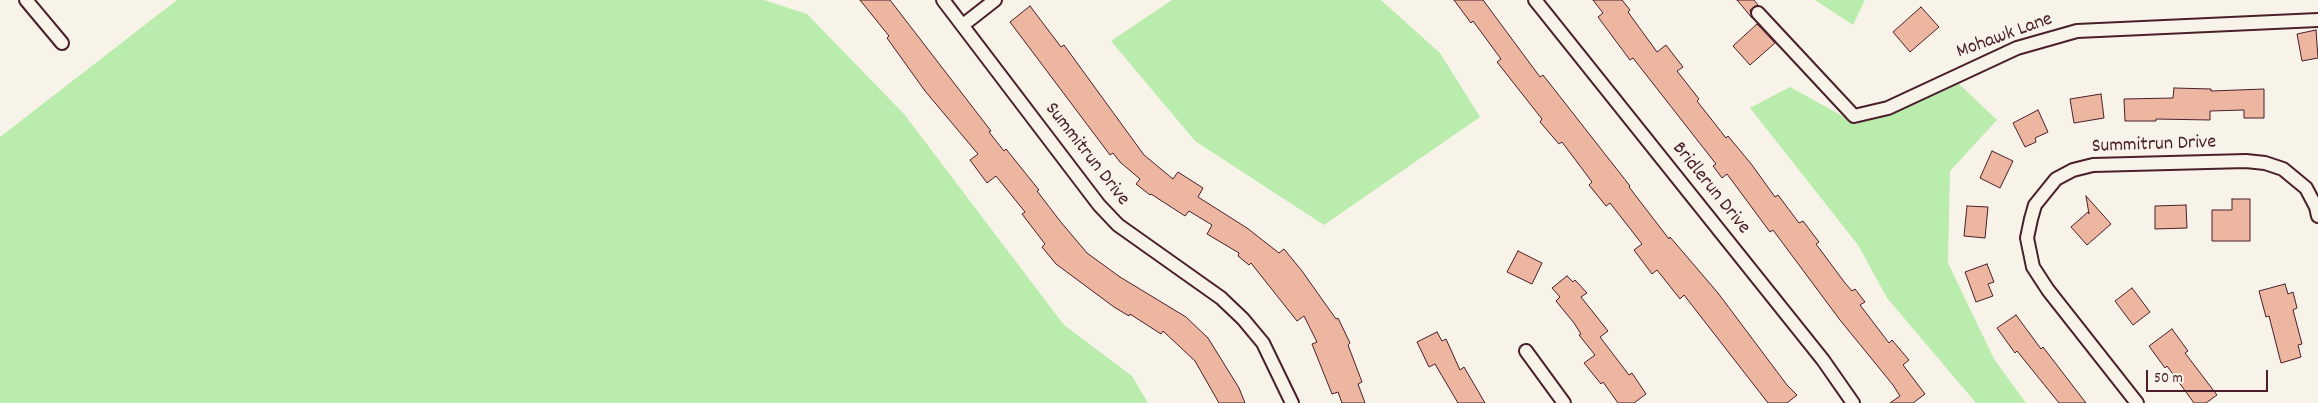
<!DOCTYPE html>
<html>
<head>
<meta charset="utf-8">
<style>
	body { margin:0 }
	#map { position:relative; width:2318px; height:403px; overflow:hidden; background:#f7f3e8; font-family:Dekko,sans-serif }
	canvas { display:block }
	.scale { position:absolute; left:2146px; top:370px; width:122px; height:22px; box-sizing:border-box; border:2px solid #4a1f2b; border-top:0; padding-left:6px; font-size:15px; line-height:18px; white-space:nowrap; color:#4a1f2b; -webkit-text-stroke:4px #f7f3e8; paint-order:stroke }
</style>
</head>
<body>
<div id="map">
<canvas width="2318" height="403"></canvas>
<div class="scale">50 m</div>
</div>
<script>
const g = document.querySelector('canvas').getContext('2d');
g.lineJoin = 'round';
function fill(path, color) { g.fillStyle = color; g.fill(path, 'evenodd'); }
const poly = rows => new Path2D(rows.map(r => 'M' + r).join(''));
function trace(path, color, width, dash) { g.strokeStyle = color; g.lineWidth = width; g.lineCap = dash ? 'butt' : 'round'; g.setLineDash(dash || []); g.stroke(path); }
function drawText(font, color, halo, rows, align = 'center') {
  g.font = font + ' Dekko,sans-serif'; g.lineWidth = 4; g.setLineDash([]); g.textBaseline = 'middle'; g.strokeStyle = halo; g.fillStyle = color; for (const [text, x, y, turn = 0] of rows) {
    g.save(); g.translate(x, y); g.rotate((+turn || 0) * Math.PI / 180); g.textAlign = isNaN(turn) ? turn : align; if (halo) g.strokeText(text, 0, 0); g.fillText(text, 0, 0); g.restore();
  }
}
fill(poly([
	[177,0,764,0,807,14,904,114,1064,325,1132,376,1148,403,0,403,0,137],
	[1172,0,1381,0,1440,53,1480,117,1324,225,1195,141,1111,41],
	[1815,0,1865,0,1853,25],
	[1958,83,1997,120,1950,171,1948,263,1994,359,2026,403,1976,403,1887,298,1858,245,1750,108,1790,87,1857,124]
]), '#baedad');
const building = poly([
	[860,0,890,0,991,131,989,132,1004,151,1006,149,1039,190,1037,191,1060,221,1087,253,1120,277,1186,317,1208,338,1239,388,1245,403,1219,403,1195,361,1163,331,1161,334,1130,314,1129,316,1114,307,1056,264,1042,247,1045,244,1022,214,1025,212,996,176,987,183,970,160,978,154,925,91,887,38,889,36,860,0],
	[1454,0,1483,0,1540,77,1543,75,1630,186,1629,187,1669,239,1670,237,1718,293,1787,385,1797,395,1787,403,1768,403,1684,295,1680,299,1657,270,1652,274,1634,250,1642,244,1610,203,1606,206,1589,185,1592,182,1562,142,1559,144,1540,122,1542,119,1497,62,1501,59,1473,21,1471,23,1454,0],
	[1593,0,1622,0,1630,10,1628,12,1657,52,1666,45,1683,67,1677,71,1699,99,1697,101,1726,138,1728,136,1752,165,1775,197,1778,195,1799,223,1803,221,1819,242,1816,244,1845,283,1852,291,1855,289,1865,302,1860,305,1889,343,1892,340,1909,360,1903,365,1925,394,1913,403,1890,403,1900,396,1893,385,1840,320,1773,230,1770,232,1727,174,1722,178,1713,166,1716,164,1633,58,1630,60,1598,17,1603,13,1593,0],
	[1737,0,1754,0,1758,5,1750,10,1752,18,1737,0],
	[1030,6,1061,47,1064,45,1144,155,1173,179,1178,172,1203,188,1198,197,1247,228,1279,253,1284,249,1302,271,1336,319,1338,318,1350,343,1348,345,1362,382,1358,384,1365,403,1342,403,1338,392,1332,394,1312,344,1317,342,1304,316,1297,321,1251,263,1249,265,1238,256,1239,253,1207,234,1212,225,1189,211,1185,216,1151,194,1150,195,1136,184,1140,179,1120,162,1113,153,1110,155,1010,22,1030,6],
	[1921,7,1939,27,1910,52,1893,32,1921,7],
	[1757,24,1775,43,1750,65,1733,46,1757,24],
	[2316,30,2318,58,2302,61,2297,34,2316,30],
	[2174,88,2211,89,2211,91,2264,89,2264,118,2244,118,2244,110,2210,111,2210,120,2156,119,2156,121,2125,121,2124,99,2173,98,2174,88],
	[2101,94,2104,118,2074,123,2070,99,2101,94],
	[2038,110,2048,132,2035,138,2036,142,2025,147,2013,123,2038,110],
	[1992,151,2013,161,2000,188,1980,178,1992,151],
	[2086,196,2111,224,2087,245,2071,227,2088,212,2089,214,2086,196],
	[2232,199,2250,199,2250,241,2212,241,2212,210,2232,210,2232,199],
	[2186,205,2187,228,2155,229,2155,206,2186,205],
	[1967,206,1988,207,1985,238,1964,236,1967,206],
	[1518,251,1542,263,1532,284,1507,272,1518,251],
	[1987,264,1994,282,1988,284,1993,296,1976,302,1965,272,1987,264],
	[1567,276,1573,282,1575,280,1587,293,1581,297,1608,331,1600,337,1629,375,1632,373,1646,394,1634,403,1618,403,1603,382,1601,384,1584,363,1595,355,1579,335,1581,334,1574,323,1556,301,1560,297,1552,288,1567,276],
	[2285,284,2288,294,2293,292,2297,308,2293,310,2302,344,2298,345,2301,357,2281,363,2269,316,2266,317,2259,291,2285,284],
	[2132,288,2150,312,2133,325,2115,301,2132,288],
	[2016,315,2041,349,2043,347,2086,403,2059,403,2017,351,2015,353,1997,328,2016,315],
	[2172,329,2188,351,2185,353,2217,395,2206,403,2194,403,2167,366,2165,368,2149,346,2172,329],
	[1437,332,1442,341,1446,339,1460,370,1464,367,1485,403,1458,403,1435,364,1429,367,1417,342,1437,332]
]);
fill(building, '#ecb6a0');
trace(building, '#4a1f2b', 1);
const street = poly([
	[26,0,62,43],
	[943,0,1099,205,1118,225,1221,298,1243,319,1263,343,1292,403],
	[1535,0,1823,360,1853,403],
	[1758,13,1854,116,1888,108,2017,48,2077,31,2318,20],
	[963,25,995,0],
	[1526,351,1564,403],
	[2137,403,2048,290,2033,267,2027,238,2031,219,2035,205,2056,179,2073,170,2093,165,2246,161,2265,163,2283,169,2306,188,2316,207,2318,216]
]);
trace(street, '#4a1f2b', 16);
trace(street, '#f7f3e8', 12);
drawText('20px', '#4a1f2b', '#f7f3e8', [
	["Mohawk Lane",2005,37,-20],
	["Summitrun Drive",2154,146,-2],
	["Summitrun Drive",1086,155,52],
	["Bridlerun Drive",1710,189,51]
]);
</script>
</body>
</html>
